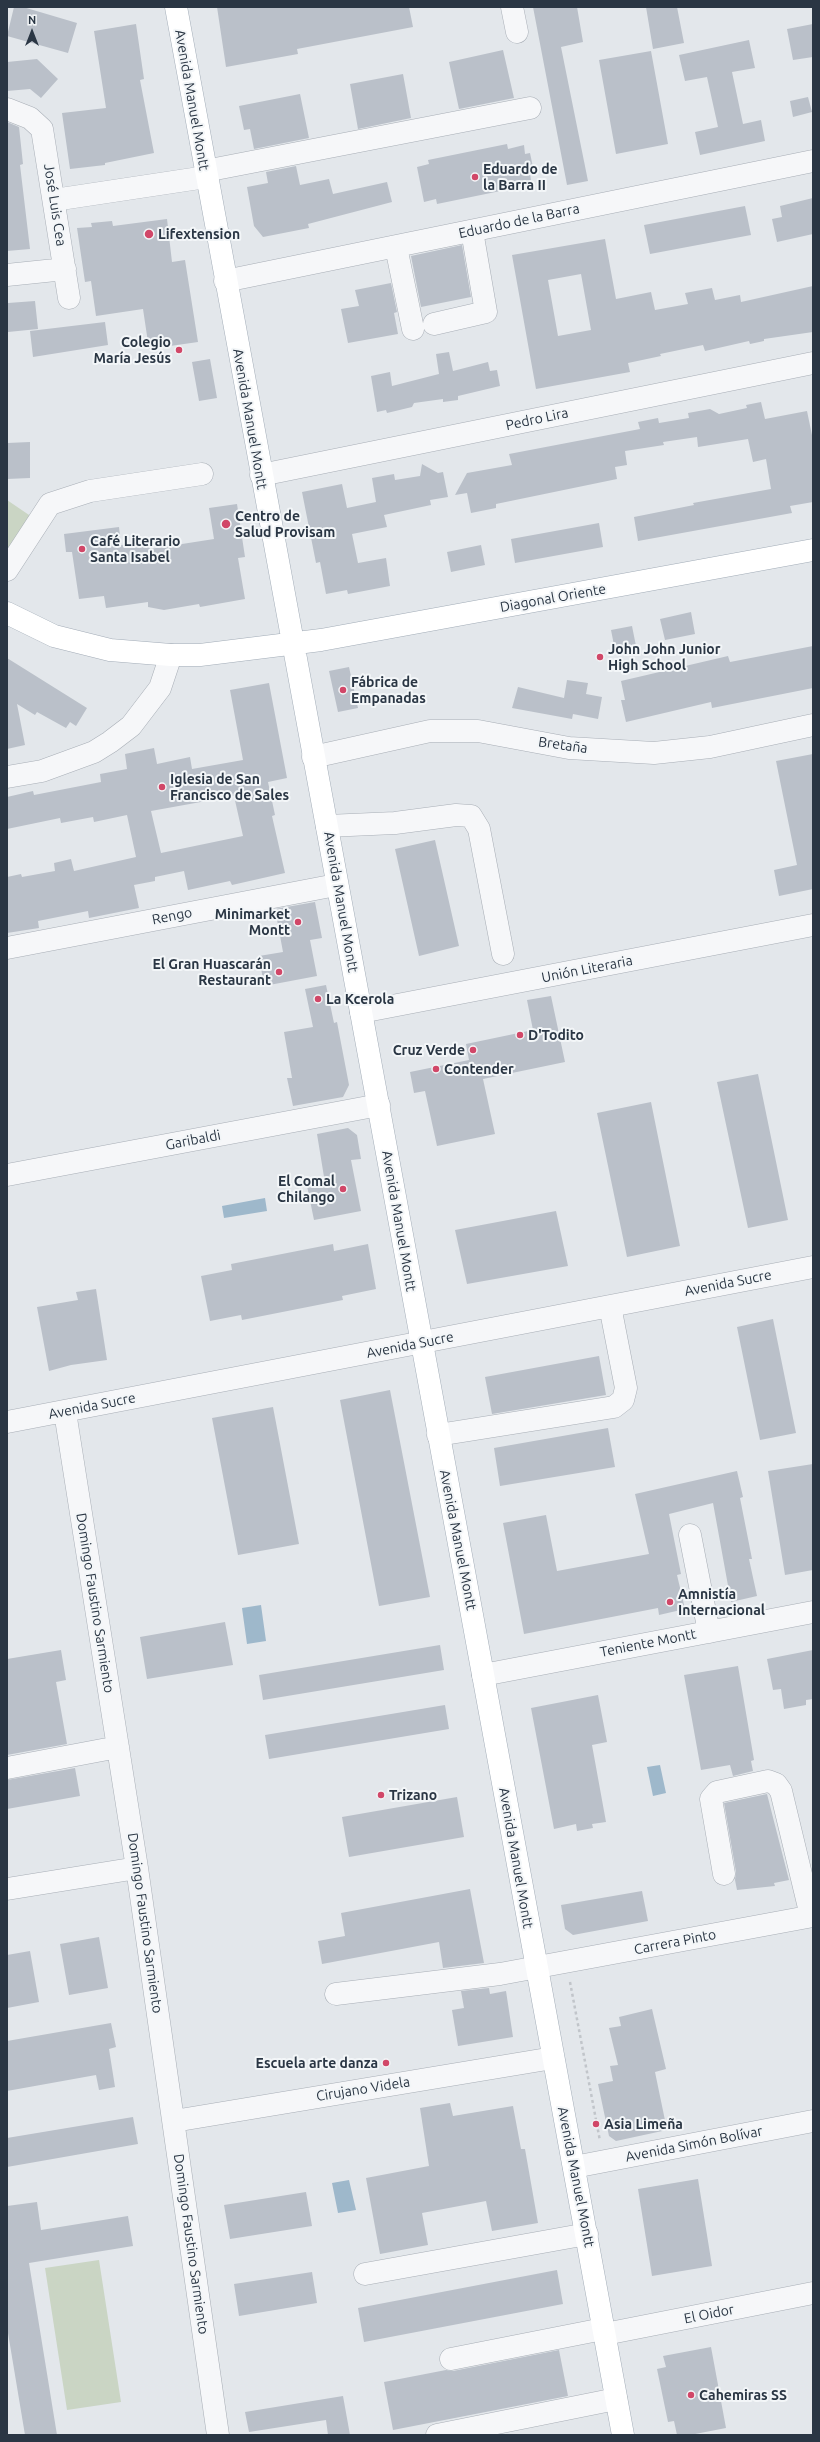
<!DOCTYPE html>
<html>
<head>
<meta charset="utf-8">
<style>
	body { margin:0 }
	#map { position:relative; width:820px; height:2442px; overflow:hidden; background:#e3e7eb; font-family:Ubuntu,sans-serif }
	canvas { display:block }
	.frame { position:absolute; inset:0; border:8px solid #2a3644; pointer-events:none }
	.north { position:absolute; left:12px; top:12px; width:40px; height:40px; -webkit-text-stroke:3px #f3f6f8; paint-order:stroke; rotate:0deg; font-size:11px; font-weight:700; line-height:16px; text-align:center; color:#2a3644 }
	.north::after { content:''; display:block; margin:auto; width:14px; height:18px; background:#2a3644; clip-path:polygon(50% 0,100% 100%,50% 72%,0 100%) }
</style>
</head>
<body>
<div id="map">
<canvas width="820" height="2442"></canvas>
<div class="frame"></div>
<div class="north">N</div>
</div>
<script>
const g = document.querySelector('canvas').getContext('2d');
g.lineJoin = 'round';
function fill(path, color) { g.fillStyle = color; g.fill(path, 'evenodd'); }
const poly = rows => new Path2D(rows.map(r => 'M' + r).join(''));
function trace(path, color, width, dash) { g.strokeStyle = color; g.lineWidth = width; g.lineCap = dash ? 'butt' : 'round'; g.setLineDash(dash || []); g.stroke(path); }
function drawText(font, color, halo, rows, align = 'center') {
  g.font = font + ' Ubuntu,sans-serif'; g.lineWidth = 4; g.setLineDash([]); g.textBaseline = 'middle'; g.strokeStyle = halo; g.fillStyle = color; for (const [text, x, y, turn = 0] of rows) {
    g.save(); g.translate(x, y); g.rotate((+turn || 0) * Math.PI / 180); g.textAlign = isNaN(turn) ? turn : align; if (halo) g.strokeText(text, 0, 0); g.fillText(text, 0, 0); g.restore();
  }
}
fill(poly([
	[7,500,32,517,7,562],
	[99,2260,121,2402,67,2410,45,2268]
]), '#cad5c4');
fill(poly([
	[265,1198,267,1211,224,1218,222,1206],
	[261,1605,266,1641,247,1644,242,1608],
	[660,1765,666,1793,653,1796,647,1767],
	[349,2180,356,2210,338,2213,332,2183]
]), '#9eb8cb');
fill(poly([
	[14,7,23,7,77,23,68,53,7,36],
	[217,7,409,7,413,27,297,49,298,54,226,67],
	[533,7,577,7,583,42,561,47,588,181,567,185],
	[646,7,677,7,684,43,653,49],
	[136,24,144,79,140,80,154,153,105,163,105,165,70,169,62,113,106,108,94,31],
	[813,24,813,57,793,60,787,29],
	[749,40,755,68,732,72,743,124,761,120,765,141,700,155,695,132,718,127,707,77,685,81,679,55],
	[503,50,514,98,459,109,449,62],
	[651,51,668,144,616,154,599,60],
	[37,59,58,79,41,98,30,89,7,91,7,62],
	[403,74,411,118,358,129,350,84],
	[300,94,309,138,254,149,250,129,244,130,239,106],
	[808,97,812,112,793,117,790,101],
	[7,122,19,127,23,164,20,165,30,249,7,251],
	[507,144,508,149,524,145,525,154,530,153,534,172,530,173,531,181,514,184,515,188,437,204,436,199,424,202,417,167,429,164,428,160],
	[296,166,300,185,329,179,333,194,387,182,392,202,308,224,309,228,263,237,254,226,247,187,268,183,266,172],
	[813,198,813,234,777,242,772,219,782,217,780,206],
	[745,206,751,235,650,254,644,225],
	[167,219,172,262,185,260,198,342,149,349,143,309,96,316,91,281,85,282,77,228,92,227,91,223,112,221,113,226],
	[605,239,616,299,651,292,655,310,688,304,685,293,712,288,715,300,740,295,741,302,813,286,813,332,764,339,764,341,750,344,749,341,705,351,703,345,660,354,661,356,628,363,630,372,536,389,512,255],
	[581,274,591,330,558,336,548,280],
	[462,245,471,297,421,307,411,256],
	[391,283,397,312,394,313,398,334,348,343,341,309,359,306,355,290],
	[35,301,38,329,8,332,8,303],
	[105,322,108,345,33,357,30,331],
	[449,352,453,371,488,362,490,371,497,370,500,386,458,396,458,400,443,402,443,399,414,403,412,407,387,413,386,410,377,412,371,376,390,372,392,386,439,374,436,354],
	[210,359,217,398,199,401,192,362],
	[761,402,765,419,807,411,813,440,813,502,790,506,792,513,638,541,634,517,694,505,693,503,771,489,766,459,753,462,748,439,698,447,697,437,663,442,664,445,625,451,627,465,615,467,617,479,496,504,496,508,471,513,467,493,455,495,467,473,512,465,509,454,640,429,638,422,658,418,659,423,689,418,688,413,710,409,719,414,747,408,746,405],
	[30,442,30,478,7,479,7,443],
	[422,464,438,473,443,472,448,497,430,500,431,505,384,515,387,527,352,534,358,563,386,558,390,586,348,594,347,590,326,594,320,562,316,563,302,492,342,484,347,508,376,502,372,478,394,474,395,480,420,476],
	[237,504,245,557,238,558,245,599,200,607,199,604,164,610,148,607,148,602,106,608,104,596,79,599,72,552,66,552,64,534,119,527,121,545,149,542,150,549,214,539,209,508],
	[599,523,603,547,515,563,511,539],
	[481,545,485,565,451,572,447,552],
	[691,612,695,634,665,640,660,619],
	[632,626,636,646,615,650,611,630],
	[813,646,813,688,712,708,711,702,626,722,621,700,625,700,621,681,728,656,730,662],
	[7,658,87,708,76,726,70,722,66,728,37,712,35,715,17,704,25,745,7,749],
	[349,667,358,708,338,712,329,671],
	[567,680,588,683,586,694,602,697,598,719,573,714,572,719,512,708,518,687,564,698],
	[269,683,287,778,268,782,275,815,272,816,285,873,232,885,230,881,188,890,184,871,155,877,155,881,134,885,139,908,89,918,88,911,38,921,39,928,7,933,7,877,21,874,22,877,55,871,54,863,71,859,74,871,136,857,127,815,94,822,93,817,61,823,60,818,7,829,7,797,33,791,34,795,101,782,100,774,127,769,125,754,154,748,157,764,190,757,192,769,243,760,230,690],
	[234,796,243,836,161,853,151,811],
	[813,754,813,889,779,896,774,870,797,865,776,761],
	[435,840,459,946,419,956,395,849],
	[315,902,322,938,310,940,317,976,264,986,259,956,283,952,275,909],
	[326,985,334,1023,337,1022,349,1085,343,1097,293,1106,287,1078,292,1078,284,1032,313,1027,305,989],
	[551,996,565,1062,483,1079,495,1134,437,1146,425,1091,414,1093,410,1072,469,1060,466,1044,533,1030,527,1000],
	[758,1074,788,1220,748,1228,717,1082],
	[651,1102,680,1246,627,1257,597,1113],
	[348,1128,357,1135,361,1159,351,1160,361,1211,314,1220,307,1186,325,1183,317,1134],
	[556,1211,568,1266,467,1284,455,1230],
	[333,1244,334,1251,368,1244,376,1289,342,1296,343,1300,242,1320,241,1315,210,1321,201,1276,232,1270,231,1264],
	[96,1289,107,1360,71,1365,49,1371,37,1307,78,1300,76,1292],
	[773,1319,796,1433,760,1440,737,1327],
	[599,1356,606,1395,492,1414,485,1377],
	[390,1390,430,1597,379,1606,340,1400],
	[273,1407,299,1544,238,1555,212,1418],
	[608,1428,615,1467,500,1486,494,1448],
	[813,1464,813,1570,785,1575,768,1471],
	[737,1471,743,1497,740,1498,752,1559,749,1559,757,1596,731,1602,713,1503,669,1514,681,1574,677,1575,685,1609,659,1615,658,1608,524,1634,503,1523,546,1515,557,1571,649,1554,635,1494],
	[225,1622,233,1665,147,1679,140,1637],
	[440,1645,444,1670,263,1700,259,1675],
	[61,1650,66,1680,56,1682,67,1744,7,1755,7,1659],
	[813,1650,813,1699,806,1700,806,1705,784,1709,781,1689,773,1690,767,1659],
	[738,1666,754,1760,751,1761,753,1771,733,1776,730,1765,701,1770,684,1675],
	[598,1695,607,1742,592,1745,606,1822,592,1824,593,1828,577,1831,576,1824,554,1829,531,1708],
	[445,1705,449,1729,269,1759,265,1735],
	[75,1768,80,1796,7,1809,7,1780],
	[767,1794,789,1880,774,1883,775,1886,737,1890,735,1880,736,1872,724,1803],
	[457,1797,464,1837,349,1857,342,1817],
	[470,1889,484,1963,443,1968,439,1942,322,1964,318,1941,345,1936,341,1913],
	[642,1891,648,1921,573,1935,565,1929,561,1905],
	[99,1937,108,1988,69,1995,60,1944],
	[30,1951,39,2002,7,2008,7,1955],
	[489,1988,490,1994,506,1991,513,2037,458,2046,452,2010,464,2008,461,1991],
	[652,2009,666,2069,655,2072,667,2130,616,2141,609,2136,598,2084,613,2081,610,2066,618,2065,609,2028,621,2026,619,2017],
	[111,2023,116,2047,109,2049,115,2087,99,2090,96,2075,7,2091,7,2041],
	[450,2103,453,2116,513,2106,521,2149,525,2149,538,2223,492,2231,486,2201,422,2213,428,2245,380,2254,366,2178,429,2166,420,2108],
	[133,2117,138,2144,7,2167,7,2138],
	[698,2179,712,2266,652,2276,638,2189],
	[306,2192,312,2226,230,2239,224,2205],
	[37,2202,41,2230,128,2216,133,2246,29,2263,57,2435,25,2435,7,2327,7,2206],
	[557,2270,563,2304,364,2342,358,2308],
	[312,2272,317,2303,239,2316,234,2284],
	[711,2347,726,2428,690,2435,677,2435,674,2421,668,2422,657,2369,666,2367,663,2356],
	[559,2350,568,2396,393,2430,384,2382,446,2370,453,2371],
	[343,2396,350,2435,328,2435,326,2420,249,2432,245,2412]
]), '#bac0c9');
const minor = poly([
	[512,7,517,32],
	[7,109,30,118,42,129,69,298],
	[205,171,530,108],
	[54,200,206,177],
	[396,247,413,329],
	[7,275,65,269],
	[225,281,813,161],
	[434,324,486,312,472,231],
	[261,475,813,363],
	[7,570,50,504,90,491,202,474],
	[313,757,430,731,478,731,569,748,654,753,710,747,813,725],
	[7,777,42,771,94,752,110,742,131,726,160,688,171,655],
	[327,826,395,823,456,815,471,816,479,829,503,954],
	[7,948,336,885],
	[361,1012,813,925],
	[7,1175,379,1105],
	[65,1412,137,1868,218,2435],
	[7,1422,813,1267],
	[438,1435,614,1407,623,1400,626,1388,610,1306],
	[690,1535,709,1632],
	[483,1675,813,1612],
	[7,1768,118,1747],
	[724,1874,711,1799,717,1792,768,1781,776,1784,781,1791,811,1916],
	[7,1889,137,1868],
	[336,1994,500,1974,813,1916],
	[174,2121,553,2058],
	[574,2167,813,2121],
	[365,2274,587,2234],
	[605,2334,813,2293],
	[451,2359,603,2329],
	[437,2435,616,2399]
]);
const major = poly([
	[176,7,623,2435],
	[7,613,54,636,110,650,171,655,200,655,321,640,813,550]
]);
trace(minor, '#a8aeb6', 23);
trace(major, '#a2acb7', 23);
trace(poly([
	[570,1982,600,2141]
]), '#c1c5ca', 2.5, [3, 3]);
trace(minor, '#f6f7f9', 22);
trace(major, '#fff', 22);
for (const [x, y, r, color] of [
	[475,177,4,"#d14768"],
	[149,234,5,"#d14768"],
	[179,350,4,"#d14768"],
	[226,524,5,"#d14768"],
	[82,549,4,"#d14768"],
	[600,657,4,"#d14768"],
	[343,690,4,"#d14768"],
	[162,787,4,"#d14768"],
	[298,922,4,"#d14768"],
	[279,972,4,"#d14768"],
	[318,999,4,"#d14768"],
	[520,1035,4,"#d14768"],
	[473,1050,4,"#d14768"],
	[436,1069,4,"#d14768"],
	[343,1189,4,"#d14768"],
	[670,1602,4,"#d14768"],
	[381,1795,4,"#d14768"],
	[386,2063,4,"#d14768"],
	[596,2124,4,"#d14768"],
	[691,2395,4,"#d14768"]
]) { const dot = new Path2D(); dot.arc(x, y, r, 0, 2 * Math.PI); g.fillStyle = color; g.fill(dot); trace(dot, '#f3f6f8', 1.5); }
drawText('14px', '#2a3644', '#f3f6f8', [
	["Avenida Manuel Montt",192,100,80],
	["José Luis Cea",55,205,81],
	["Eduardo de la Barra",519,221,-12],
	["Avenida Manuel Montt",250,419,80],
	["Pedro Lira",537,419,-12],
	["Diagonal Oriente",553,598,-10],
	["Bretaña",563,745,8],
	["Avenida Manuel Montt",341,902,80],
	["Rengo",172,916,-11],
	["Unión Literaria",587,969,-11],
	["Garibaldi",193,1140,-11],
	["Avenida Manuel Montt",399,1221,80],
	["Avenida Sucre",728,1283,-11],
	["Avenida Sucre",410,1345,-11],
	["Avenida Sucre",92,1406,-11],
	["Avenida Manuel Montt",458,1540,79],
	["Domingo Faustino Sarmiento",95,1603,81],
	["Teniente Montt",648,1643,-11],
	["Avenida Manuel Montt",516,1858,80],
	["Domingo Faustino Sarmiento",145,1923,82],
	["Carrera Pinto",675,1942,-11],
	["Cirujano Videla",363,2089,-9],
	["Avenida Simón Bolívar",694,2144,-11],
	["Avenida Manuel Montt",576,2177,79],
	["Domingo Faustino Sarmiento",191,2244,82],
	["El Oidor",709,2314,-11]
]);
drawText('bold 14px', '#2a3644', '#f3f6f8', [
	["Eduardo de",483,169],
	["la Barra II",483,185],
	["Lifextension",158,234],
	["Colegio",171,342,"right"],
	["María Jesús",171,358,"right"],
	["Centro de",235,516],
	["Salud Provisam",235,532],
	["Café Literario",90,541],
	["Santa Isabel",90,557],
	["John John Junior",608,649],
	["High School",608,665],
	["Fábrica de",351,682],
	["Empanadas",351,698],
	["Iglesia de San",170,779],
	["Francisco de Sales",170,795],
	["Minimarket",290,914,"right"],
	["Montt",290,930,"right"],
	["El Gran Huascarán",271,964,"right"],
	["Restaurant",271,980,"right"],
	["La Kcerola",326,999],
	["D'Todito",528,1035],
	["Cruz Verde",465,1050,"right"],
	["Contender",444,1069],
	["El Comal",335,1181,"right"],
	["Chilango",335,1197,"right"],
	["Amnistía",678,1594],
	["Internacional",678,1610],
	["Trizano",389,1795],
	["Escuela arte danza",378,2063,"right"],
	["Asia Limeña",604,2124],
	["Cahemiras SS",699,2395]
], 'left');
</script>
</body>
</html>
